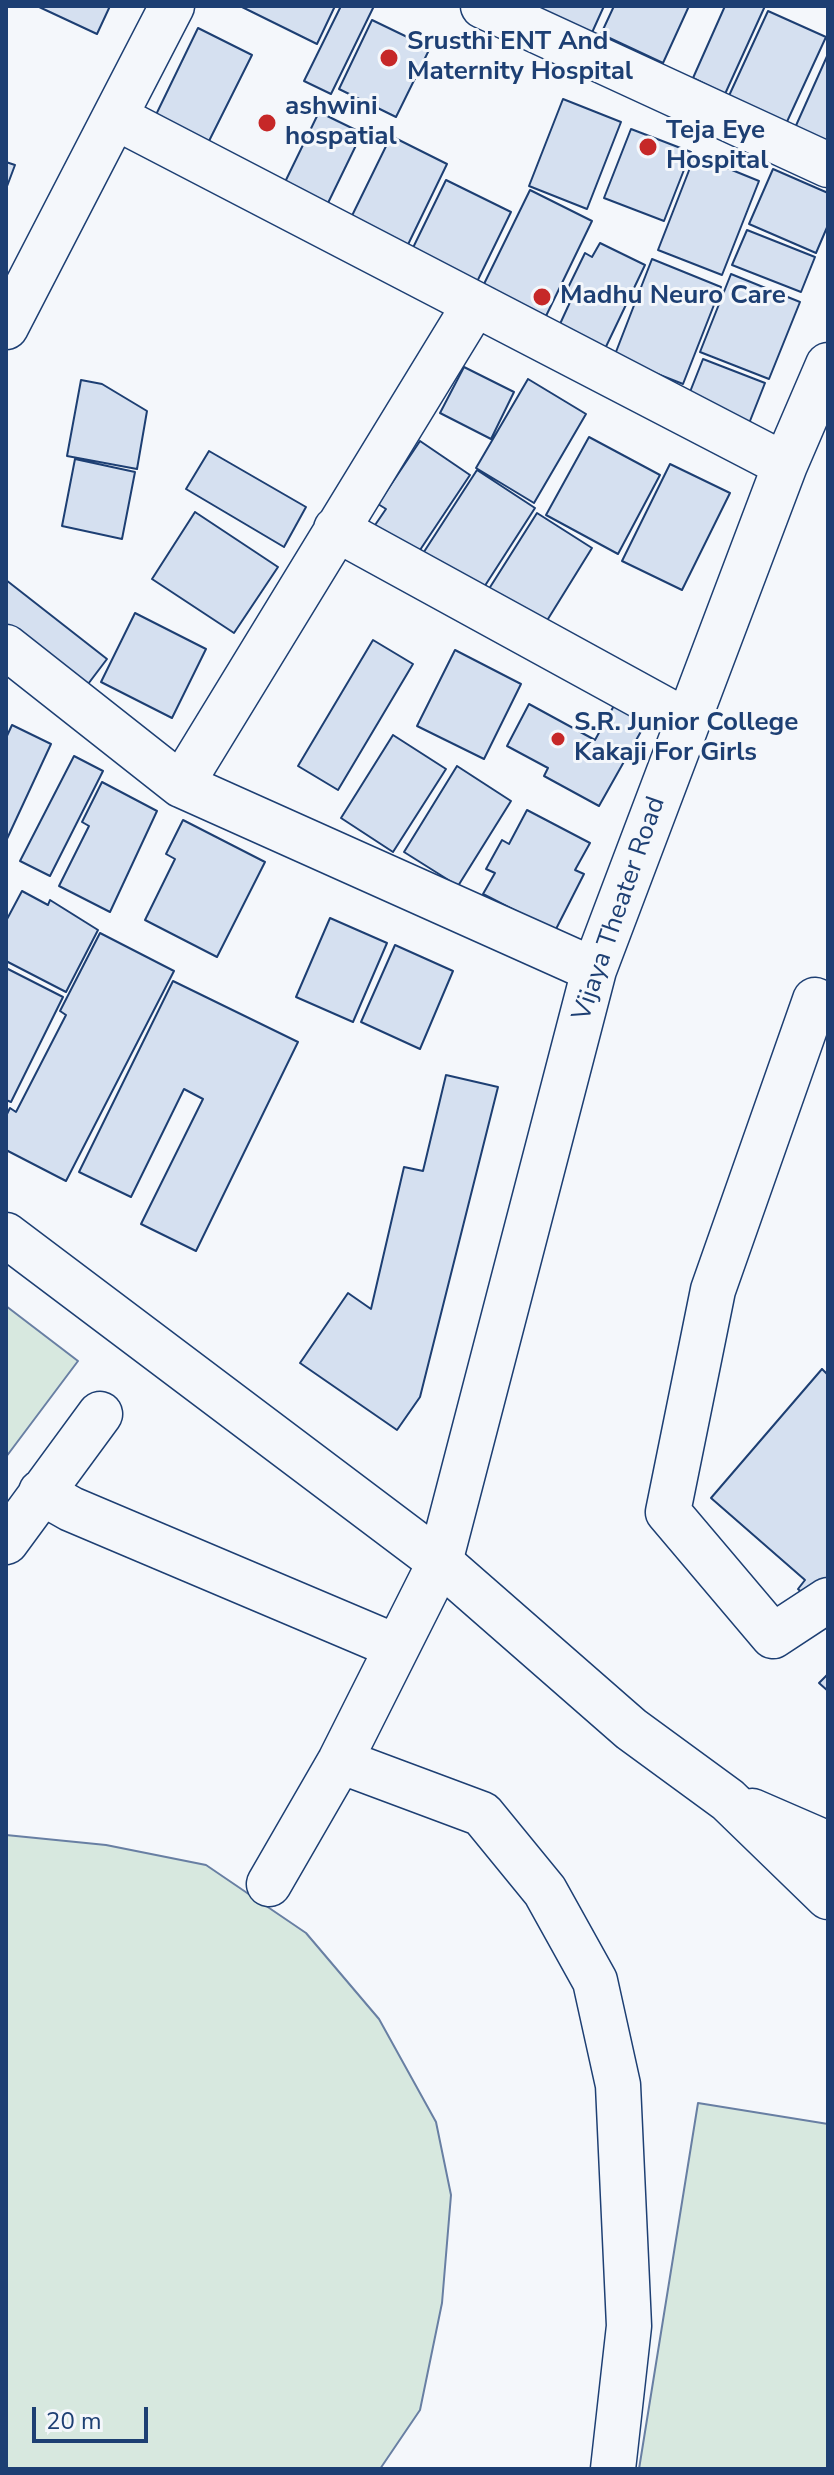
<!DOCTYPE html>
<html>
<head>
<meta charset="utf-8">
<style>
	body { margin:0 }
	#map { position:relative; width:834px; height:2475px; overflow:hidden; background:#f4f7fb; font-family:"Nunito Sans",sans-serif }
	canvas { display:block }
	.frame { position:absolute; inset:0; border:8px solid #1d3f73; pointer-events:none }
	.scale { position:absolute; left:32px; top:2407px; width:116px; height:36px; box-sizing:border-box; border:4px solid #1d3f73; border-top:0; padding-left:10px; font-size:24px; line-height:28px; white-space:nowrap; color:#1d3f73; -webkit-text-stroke:6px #f4f7fb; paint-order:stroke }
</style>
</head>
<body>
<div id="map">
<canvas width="834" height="2475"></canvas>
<div class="frame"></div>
<div class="scale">20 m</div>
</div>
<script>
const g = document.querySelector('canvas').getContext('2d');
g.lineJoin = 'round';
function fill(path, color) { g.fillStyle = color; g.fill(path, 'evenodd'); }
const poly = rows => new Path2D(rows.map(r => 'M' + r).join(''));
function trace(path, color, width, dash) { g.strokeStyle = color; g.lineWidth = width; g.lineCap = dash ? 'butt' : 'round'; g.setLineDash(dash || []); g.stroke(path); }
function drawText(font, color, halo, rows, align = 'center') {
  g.font = font + ' "Nunito Sans",sans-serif'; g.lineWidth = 6; g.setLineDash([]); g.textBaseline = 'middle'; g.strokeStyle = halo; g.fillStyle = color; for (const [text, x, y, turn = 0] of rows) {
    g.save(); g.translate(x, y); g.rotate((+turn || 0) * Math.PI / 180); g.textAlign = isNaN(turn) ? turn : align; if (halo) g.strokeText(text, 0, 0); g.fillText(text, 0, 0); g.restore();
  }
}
const green = poly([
	[6,1306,78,1361,6,1457,6,1306],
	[6,1835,106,1845,206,1865,306,1933,379,2019,436,2122,451,2195,442,2303,420,2410,380,2469,6,2469,6,1835],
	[698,2103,828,2124,828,2469,639,2469,698,2103]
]);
fill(green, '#d7e8df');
trace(green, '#687fa3', 2);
const building = poly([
	[37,6,110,6,97,34,37,6],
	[240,6,335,6,317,44,240,6],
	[341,6,374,6,331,94,304,81,341,6],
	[536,6,604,6,590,37,533,11,536,6],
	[614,6,689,6,663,63,601,34,614,6],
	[725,6,765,6,725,94,693,78,725,6],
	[768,11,826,37,785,126,727,100,768,11],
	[372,20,430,48,396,117,339,89,372,20],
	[198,28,252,55,204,151,151,125,198,28],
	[828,54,828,146,794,130,828,54],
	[563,99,621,122,587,209,529,186,563,99],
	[319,112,362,133,328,203,285,182,319,112],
	[631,129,691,152,664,221,604,198,631,129],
	[391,136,447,164,401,259,344,232,391,136],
	[695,155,759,181,722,275,658,250,695,155],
	[6,162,15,165,6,189,6,162],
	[773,169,828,193,828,225,816,253,749,224,773,169],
	[446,180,511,212,472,292,407,260,446,180],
	[530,190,592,221,546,316,483,286,530,190],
	[747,230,815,257,801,292,732,265,747,230],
	[600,243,645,265,602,355,554,337,571,300,564,296,585,253,592,257,600,243],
	[652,259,721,287,683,384,614,357,652,259],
	[731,274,800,302,769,379,700,352,731,274],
	[703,359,765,383,748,426,686,402,703,359],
	[464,367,514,392,491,439,440,413,464,367],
	[528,379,586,414,534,503,476,468,528,379],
	[81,380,102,384,147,411,137,469,67,456,81,380],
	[589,437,660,475,618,554,546,515,589,437],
	[420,441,470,475,416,556,373,528,386,509,378,504,420,441],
	[209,451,306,507,284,547,186,489,209,451],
	[75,459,135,472,122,539,62,526,75,459],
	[670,464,730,493,682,590,622,561,670,464],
	[477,470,535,508,479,595,420,558,477,470],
	[195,512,278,567,234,633,152,579,195,512],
	[537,513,592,548,543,627,487,592,537,513],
	[6,580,107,659,82,692,6,632,6,580],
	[135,613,206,649,172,718,101,682,135,613],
	[373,640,413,664,338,790,298,766,373,640],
	[455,650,521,684,484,759,417,726,455,650],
	[616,702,648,719,599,806,544,776,548,768,507,746,529,704,595,740,616,702],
	[12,725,51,744,6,841,6,738,12,725],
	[393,735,446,769,393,852,341,818,393,735],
	[74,756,103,771,50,876,20,861,74,756],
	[457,766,511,801,458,886,404,852,457,766],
	[102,782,157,811,110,912,59,886,89,826,82,822,102,782],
	[527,810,590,843,575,870,584,874,555,931,483,894,495,873,486,869,502,840,509,844,527,810],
	[183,820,265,862,217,957,145,920,175,859,166,854,183,820],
	[22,891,48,905,50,900,98,930,66,992,6,961,6,921,22,891],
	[330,918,387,943,353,1022,296,997,330,918],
	[100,933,174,971,66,1181,6,1150,6,1116,10,1108,16,1112,66,1015,60,1011,100,933],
	[395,945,453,971,420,1049,361,1022,395,945],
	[6,968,63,997,11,1102,6,1100,6,968],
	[173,981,298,1042,196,1251,141,1224,203,1099,184,1089,131,1197,79,1172,173,981],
	[446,1075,498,1087,420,1397,397,1430,300,1363,348,1293,371,1309,404,1167,423,1171,446,1075],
	[822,1369,828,1375,828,1616,798,1589,805,1580,711,1498,822,1369],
	[828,1674,828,1691,819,1683,828,1674]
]);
fill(building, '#d5e0f0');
trace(building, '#1d3f73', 2);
const minor = poly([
	[483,6,828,165],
	[117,118,785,465],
	[6,327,172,6],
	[336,529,686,721],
	[6,647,181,785,594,970],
	[181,785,475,304],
	[828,1006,815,1000,713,1290,668,1512,773,1636,828,1600],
	[41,1492,71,1509,397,1647],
	[6,1542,100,1414],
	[340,1761,482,1814,545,1891,595,1981,618,2085,629,2326,613,2469],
	[269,1884,340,1761,440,1562,594,970,785,465,828,365]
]);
const major = poly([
	[6,1235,440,1562,631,1729,728,1800,828,1897],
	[752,1811,828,1844]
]);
trace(minor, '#1d3f73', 47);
trace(major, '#1d3f73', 47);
trace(minor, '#f4f7fb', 44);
trace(major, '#f4f7fb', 44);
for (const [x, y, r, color] of [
	[389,58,10,"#c62828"],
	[267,123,10,"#c62828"],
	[648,147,10,"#c62828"],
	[542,297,10,"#c62828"],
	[558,739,8,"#c62828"]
]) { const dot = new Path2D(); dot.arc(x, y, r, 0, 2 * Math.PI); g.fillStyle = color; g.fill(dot); trace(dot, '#f4f7fb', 3); }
drawText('bold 26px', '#1d3f73', '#f4f7fb', [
	["Srusthi ENT And",407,43],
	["Maternity Hospital",407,73],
	["ashwini",285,108],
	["hospatial",285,138],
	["Teja Eye",666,132],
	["Hospital",666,162],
	["Madhu Neuro Care",560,297],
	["S.R. Junior College",574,724],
	["Kakaji For Girls",574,754]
], 'left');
drawText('26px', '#1d3f73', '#f4f7fb', [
	["Vijaya Theater Road",620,909,-71]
]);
</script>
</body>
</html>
